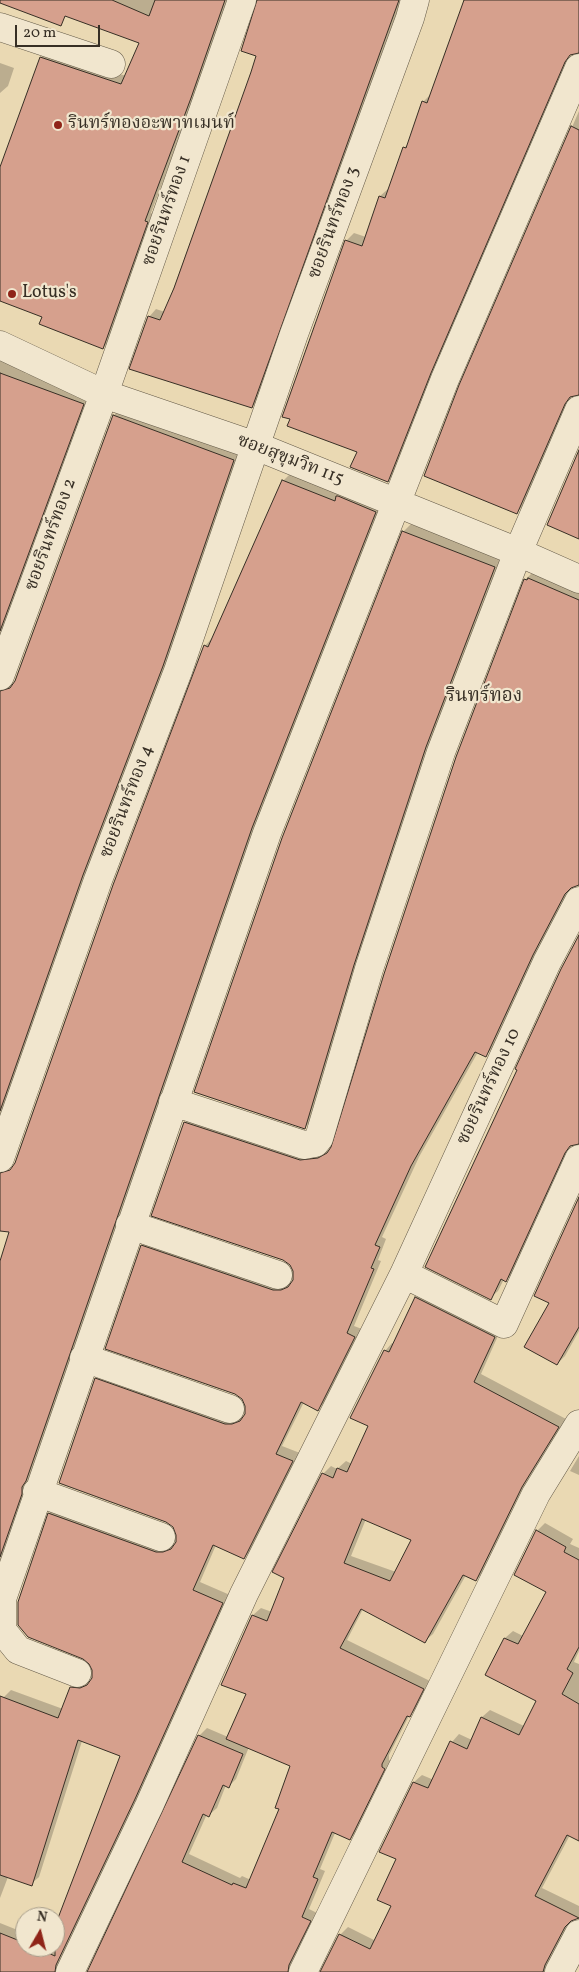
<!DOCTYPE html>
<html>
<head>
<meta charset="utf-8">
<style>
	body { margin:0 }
	#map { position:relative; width:579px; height:1972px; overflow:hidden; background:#ead9b3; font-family:Vollkorn,serif }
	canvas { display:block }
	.north { position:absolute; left:15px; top:1907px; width:50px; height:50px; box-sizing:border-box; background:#f1e6ce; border:1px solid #a79d8a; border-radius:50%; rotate:8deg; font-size:14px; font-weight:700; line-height:20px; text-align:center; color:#372f25 }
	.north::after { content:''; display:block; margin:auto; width:18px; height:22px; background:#8f2418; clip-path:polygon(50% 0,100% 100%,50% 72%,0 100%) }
	.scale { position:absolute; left:15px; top:25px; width:85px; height:22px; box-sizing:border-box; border:2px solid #372f25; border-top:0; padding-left:6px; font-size:15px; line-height:18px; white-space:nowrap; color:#372f25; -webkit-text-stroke:4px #f1e6ce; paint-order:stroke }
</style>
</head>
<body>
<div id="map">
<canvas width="579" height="1972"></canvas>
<div class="north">N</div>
<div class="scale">20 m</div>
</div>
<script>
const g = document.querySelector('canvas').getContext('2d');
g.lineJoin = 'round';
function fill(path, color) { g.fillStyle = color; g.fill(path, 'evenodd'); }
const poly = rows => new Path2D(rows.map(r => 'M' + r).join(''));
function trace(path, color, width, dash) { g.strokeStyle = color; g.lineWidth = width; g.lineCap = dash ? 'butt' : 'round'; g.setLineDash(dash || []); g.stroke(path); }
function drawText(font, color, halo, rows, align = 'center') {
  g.font = font + ' Vollkorn,"Noto Serif Thai",serif'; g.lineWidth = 4.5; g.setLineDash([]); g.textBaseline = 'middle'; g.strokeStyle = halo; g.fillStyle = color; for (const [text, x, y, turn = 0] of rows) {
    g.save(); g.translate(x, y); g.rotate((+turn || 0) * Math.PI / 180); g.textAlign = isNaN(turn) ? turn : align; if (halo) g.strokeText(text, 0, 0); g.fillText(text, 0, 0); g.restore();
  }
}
fill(poly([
	[114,0,229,0,198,89,151,213,154,214,110,340,103,348,43,316,0,300,0,171,41,57,49,50,126,76,140,43,99,27],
	[258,0,402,0,259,399,252,407,149,317,156,309,165,312,258,55],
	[465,0,579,0,579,52,571,53,438,364,395,474,387,481,358,451,346,241,354,233,366,237,380,196,388,189,389,190,404,148,409,143,423,102,431,94],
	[0,63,14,68,8,86,0,93],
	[579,111,579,394,572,395,524,505,517,512,461,385],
	[0,358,26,370,25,373,90,397,0,641],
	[121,408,241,453,170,657,0,1122,0,682,12,684,16,682,114,415],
	[291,473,383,504,0,1569,0,1268,205,646,212,638,283,481],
	[411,524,502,560,313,1120,305,1127,403,532],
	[533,572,579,589,579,884,572,886,540,946,494,1047,486,1055,478,1052,419,1157,382,1237,386,1239,378,1260,381,1261,354,1326,362,1329,326,1401,318,1409,304,1402,282,1446,300,1453,251,1550,244,1558,216,1545,200,1582,230,1595,64,1972,0,1972,0,1923,25,1933,25,1947,55,1947,55,1931,122,1755,82,1741,39,1877,31,1884,8,1877,0,1898,0,1707,3,1698,11,1690,63,1709,71,1688,79,1680,88,1681,93,1679,94,1670,90,1662,19,1602,49,1513,57,1506,164,1544,172,1545,176,1543,178,1535,96,1379,104,1371,233,1416,241,1417,245,1415,246,1405,142,1246,150,1238,281,1283,289,1283,293,1281,294,1271,291,1264,185,1123,192,1115,307,1153,327,1151,332,1148,457,758,526,579],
	[579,937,579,1143,572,1144,514,1272,506,1280,504,1279,498,1291,490,1298],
	[579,1200,579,1331,565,1356,557,1364,551,1303],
	[423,1290,501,1329,481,1374,566,1419,529,1478,484,1572,476,1580,466,1575,433,1634,425,1641,363,1609,347,1640,430,1681,417,1708,409,1716,389,1755,389,1760,392,1761,357,1831,350,1839,335,1833,320,1869,325,1871,309,1909,317,1913,297,1972,89,1972,199,1736,207,1728,228,1737,247,1693,253,1615,261,1608,272,1612,323,1474,331,1466,337,1469,346,1461,352,1464,370,1425,385,1351,392,1343,394,1344,416,1298],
	[366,1519,413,1539,396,1572,351,1556],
	[249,1747,292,1765,280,1809,251,1880,242,1876,240,1878,189,1854,207,1814,209,1815,217,1808,226,1785,229,1786,236,1779],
	[579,1456,579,1475,570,1471],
	[545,1523,573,1539,570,1544,579,1548,579,1651,574,1662,579,1664,579,1840,570,1835,542,1888,579,1906,579,1917,572,1919,552,1956,553,1972,322,1972,340,1935,348,1927,376,1941,393,1906,397,1858,381,1851,414,1782,422,1775,434,1780,452,1742,459,1734,472,1740,482,1717,490,1710,524,1726,537,1701,487,1674,505,1638,513,1631,523,1636,547,1592,537,1531]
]), '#0003');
const building = poly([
	[0,0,112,0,149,16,155,0,225,0,191,98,145,221,148,222,103,349,39,324,42,317,0,301,0,167,40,57,121,84,139,43,65,16,61,26,0,3,0,0],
	[257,0,399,0,252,408,129,369,148,316,160,320,174,288,251,72,256,56,241,51,257,0],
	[464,0,579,0,579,53,570,55,565,62,431,373,388,482,350,467,357,452,287,426,290,419,282,417,345,240,362,246,379,196,385,198,403,147,406,148,422,101,427,103,464,0],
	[571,126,579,130,579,395,570,397,565,404,517,514,424,476,459,385,571,126],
	[0,373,84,404,0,631,0,373],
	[113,415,234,460,163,666,83,875,0,1111,0,691,10,688,15,681,113,415],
	[579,450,579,539,547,525,579,450],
	[282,480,335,501,336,496,338,496,376,512,252,828,26,1481,22,1487,22,1494,0,1557,0,1261,9,1232,0,1231,0,1173,10,1170,15,1163,113,885,204,645,208,647,282,480],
	[402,531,495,567,426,747,354,965,305,1129,194,1092,282,838,402,531],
	[528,578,579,600,579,885,571,888,565,894,533,955,486,1057,475,1052,411,1166,375,1245,380,1247,371,1268,374,1269,347,1333,355,1337,318,1411,301,1402,276,1454,293,1461,244,1559,213,1545,193,1590,223,1603,135,1799,56,1965,55,1972,0,1972,0,1933,25,1943,25,1947,34,1947,55,1956,55,1926,120,1756,78,1740,32,1886,0,1875,0,1696,58,1718,70,1687,80,1688,87,1685,92,1678,92,1670,89,1664,83,1659,28,1637,18,1625,18,1602,48,1513,156,1552,163,1552,171,1549,176,1542,176,1535,173,1527,166,1522,59,1483,95,1378,225,1424,232,1424,240,1421,245,1414,245,1406,242,1399,235,1394,105,1349,141,1245,273,1290,281,1290,288,1287,293,1280,293,1271,290,1265,283,1260,151,1216,184,1122,300,1160,318,1158,327,1153,331,1147,384,974,456,757,524,579,527,580,528,578],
	[579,935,579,1144,570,1146,565,1153,506,1282,501,1279,491,1300,425,1267,517,1070,515,1069,561,969,579,935],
	[579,1197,579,1327,557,1365,524,1347,549,1303,534,1296,579,1197],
	[415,1297,495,1337,474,1382,559,1427,522,1487,476,1581,463,1575,425,1643,361,1609,340,1648,424,1689,410,1717,407,1716,382,1764,382,1767,385,1769,350,1840,332,1832,313,1877,318,1879,302,1917,311,1921,289,1965,288,1972,87,1972,198,1735,243,1754,229,1788,223,1785,209,1817,203,1814,182,1862,232,1885,233,1883,246,1888,279,1809,275,1808,290,1766,226,1739,246,1694,221,1685,252,1615,267,1621,284,1578,272,1572,322,1473,333,1478,337,1468,347,1472,368,1426,350,1418,384,1350,389,1352,415,1297],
	[362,1519,411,1540,390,1581,344,1563,362,1519],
	[536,1530,566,1547,564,1552,579,1560,579,1647,567,1669,573,1673,562,1694,579,1704,579,1841,567,1835,535,1896,579,1918,571,1921,565,1927,545,1965,543,1972,320,1972,339,1934,370,1949,391,1906,377,1900,396,1859,379,1852,413,1782,428,1788,450,1741,467,1749,481,1717,519,1735,536,1701,485,1675,504,1638,518,1644,546,1592,514,1575,536,1530]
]);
fill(building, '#d6a08d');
trace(building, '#372f25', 1);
const minor = poly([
	[0,27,111,64],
	[0,345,104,394,256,446,518,552,579,579],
	[0,676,104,394,242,0],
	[173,1102,304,1145,315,1143,319,1138,369,969,441,752,518,552,579,410],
	[0,1158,98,880,178,671,294,334,410,18,415,0],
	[130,1225,278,1275],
	[404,1274,504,1324,579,1159],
	[84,1358,230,1409],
	[37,1492,161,1537],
	[77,1673,18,1650,2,1630,2,1599,267,833,445,379,579,68],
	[70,1972,149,1806,244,1594,404,1274,547,962,579,901],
	[303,1972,536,1494,579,1424],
	[559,1972,579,1934]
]);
trace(minor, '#645a48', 29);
trace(minor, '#f1e6ce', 28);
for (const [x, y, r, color] of [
	[58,125,5,"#8f2418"],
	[12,294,5,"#8f2418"]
]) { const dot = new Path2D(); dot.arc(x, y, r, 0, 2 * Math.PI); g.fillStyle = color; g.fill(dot); trace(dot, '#f1e6ce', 2); }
drawText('18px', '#372f25', '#f1e6ce', [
	["รินทร์ทองอะพาทเมนท์",68,125],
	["Lotus's",22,294]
], 'left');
drawText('18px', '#372f25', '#f1e6ce', [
	["ซอยรินทร์ทอง 1",168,211,-71],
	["ซอยรินทร์ทอง 3",335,223,-70],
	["ซอยสุขุมวิท 115",290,461,21],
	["ซอยรินทร์ทอง 2",52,535,-70],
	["ซอยรินทร์ทอง 4",128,802,-69],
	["ซอยรินทร์ทอง 10",490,1087,-65]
]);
drawText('19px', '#372f25', '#f1e6ce', [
	["รินทร์ทอง",484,698]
]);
</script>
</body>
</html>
